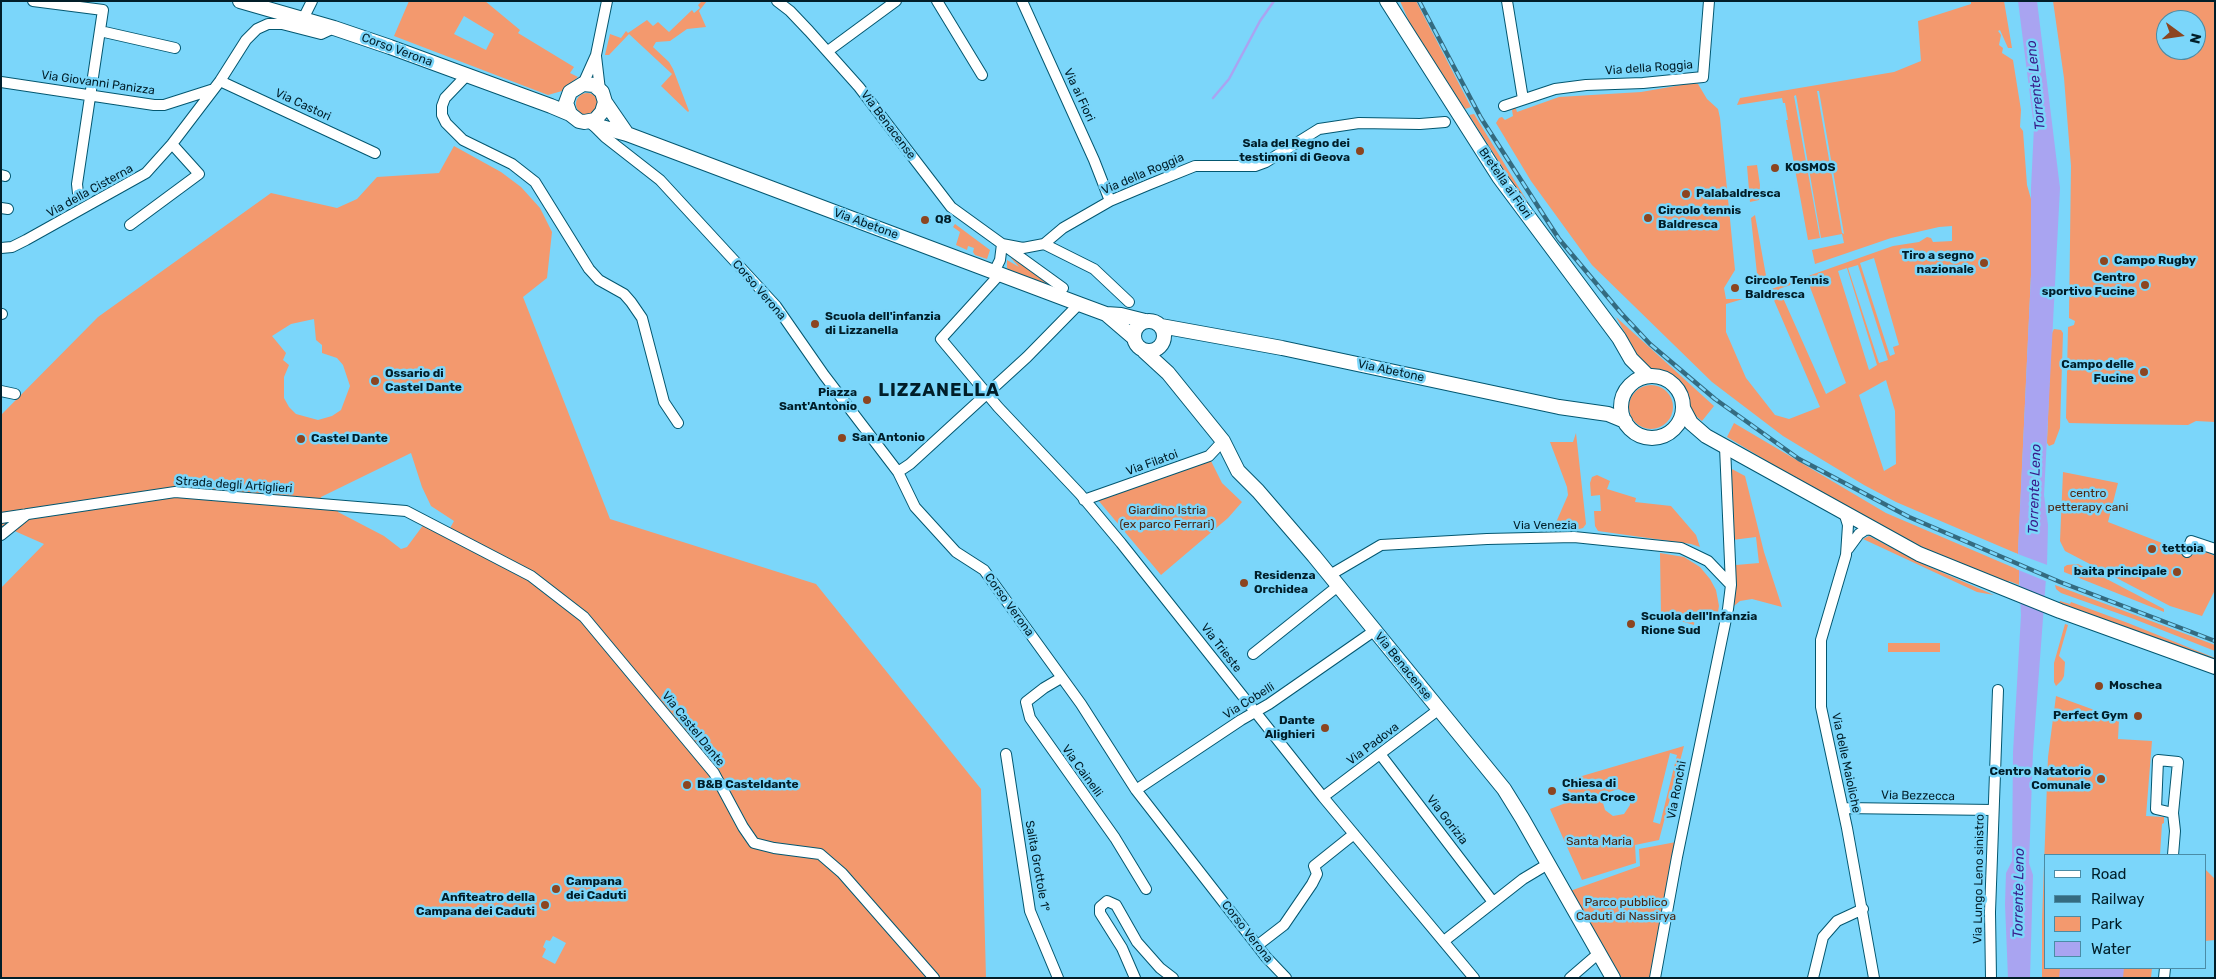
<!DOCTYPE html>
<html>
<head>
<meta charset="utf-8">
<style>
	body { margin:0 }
	#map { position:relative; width:2216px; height:979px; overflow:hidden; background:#7bd6fa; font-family:Rubik,sans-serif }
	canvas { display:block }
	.frame { position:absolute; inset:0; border:2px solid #011e29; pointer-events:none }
	.legend { position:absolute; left:2044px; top:854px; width:162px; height:115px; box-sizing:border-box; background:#7bd6fa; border:1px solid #4a8ca6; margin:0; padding:6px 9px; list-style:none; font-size:15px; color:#011e29 }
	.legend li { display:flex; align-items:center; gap:10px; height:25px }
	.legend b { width:25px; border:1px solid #4a8ca6 }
	.north { position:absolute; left:2156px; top:10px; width:50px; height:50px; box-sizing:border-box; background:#7bd6fa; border:1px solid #4a8ca6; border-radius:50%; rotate:104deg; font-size:14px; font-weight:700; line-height:20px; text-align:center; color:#011e29 }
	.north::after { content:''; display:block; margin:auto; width:18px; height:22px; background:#8c4520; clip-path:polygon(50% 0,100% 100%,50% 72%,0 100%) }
</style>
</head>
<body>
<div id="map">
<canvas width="2216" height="979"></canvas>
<div class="frame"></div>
<ul class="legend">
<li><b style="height:6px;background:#fff"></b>Road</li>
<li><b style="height:6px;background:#346b80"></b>Railway</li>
<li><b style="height:14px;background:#f3996e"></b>Park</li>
<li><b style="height:14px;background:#a9a4f1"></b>Water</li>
</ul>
<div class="north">N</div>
</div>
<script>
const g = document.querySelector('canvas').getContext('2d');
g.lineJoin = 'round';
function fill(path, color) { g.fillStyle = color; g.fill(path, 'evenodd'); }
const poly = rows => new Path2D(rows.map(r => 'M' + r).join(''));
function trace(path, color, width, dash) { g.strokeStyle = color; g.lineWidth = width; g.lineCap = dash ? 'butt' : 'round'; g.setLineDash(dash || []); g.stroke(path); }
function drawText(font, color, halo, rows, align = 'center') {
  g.font = font + ' Rubik,sans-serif'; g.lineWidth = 5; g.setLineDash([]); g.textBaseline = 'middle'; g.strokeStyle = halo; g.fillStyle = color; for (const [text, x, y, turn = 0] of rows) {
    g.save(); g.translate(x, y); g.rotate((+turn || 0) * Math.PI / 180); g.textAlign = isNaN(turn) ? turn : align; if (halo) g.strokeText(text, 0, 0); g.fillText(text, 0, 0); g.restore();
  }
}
fill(poly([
	[409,1,485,1,520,30,518,33,574,67,570,73,578,77,562,91,548,95,394,36],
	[464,16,494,34,486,50,454,34],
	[702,1,707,1,699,11,706,27,687,29,670,41,656,42,653,47,669,62,673,69,689,111,688,112,661,86,672,74,629,34,609,55,605,55,610,34,621,38,626,31,628,33,647,20,653,26,658,22,669,32,692,10,694,13,700,8,698,5],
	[1400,1,1416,1,1471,107,1465,109,1411,26],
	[1971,1,2004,1,2012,48,2008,48,2000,30,1998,31,2001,35,1999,45,2003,48,2002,53,2013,60,2021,110,2020,127,2023,131,2027,185,2031,199,2031,275,2018,554,1896,502,1864,485,1783,436,1712,382,1592,265,1531,181,1496,123,1499,118,1502,117,1505,120,1513,116,1512,110,1515,106,1517,112,1559,97,1641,92,1693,83,1698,84,1707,99,1718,109,1720,118,1735,270,1724,288,1726,299,1743,299,1893,246,1919,242,1927,237,1931,238,1933,242,1952,241,1952,226,1939,227,1891,238,1815,264,1812,250,1844,243,1842,234,1821,238,1796,95,1794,96,1820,238,1808,240,1786,120,1788,120,1785,103,1783,103,1782,98,1737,105,1740,98,1894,72,1921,61,1918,21,1971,4],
	[1817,91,1819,91,1844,234,1842,233],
	[1874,258,1899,345,1893,347,1895,354,1890,356,1860,263],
	[1858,265,1888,360,1879,363,1848,268],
	[1847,268,1877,365,1869,370,1838,271],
	[1807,279,1846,383,1826,394,1779,289],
	[1770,291,1820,407,1789,419,1775,415,1746,378,1726,332,1726,304],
	[1886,380,1895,411,1896,464,1884,471,1859,395],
	[2053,1,2215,1,2215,422,2196,421,2188,425,2114,424,2069,423,2066,418,2068,327,2074,325,2075,321,2069,318,2071,166,2064,78],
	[2166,20,2196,20,2196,50,2166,50],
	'576 104a11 11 0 1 1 22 0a11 11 0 1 1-22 0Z',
	[1474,114,1532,209,1532,210,1512,182,1469,115],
	[454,146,501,172,521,187,540,208,552,232,547,278,523,297,610,519,816,584,981,789,986,978,1,978,1,588,44,544,1,525,1,415,98,317,271,193,337,208,357,199,377,177,439,173],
	[314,319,316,340,322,345,322,353,337,358,343,365,350,386,341,410,332,416,318,420,296,414,289,407,284,398,284,377,289,365,283,360,286,353,272,336,291,324],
	[411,453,422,487,431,506,454,521,449,530,407,509,322,503,321,497],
	[338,508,406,513,424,524,407,547,401,549,384,536,338,512],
	[553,936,566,943,555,964,542,957,546,949,543,947,546,940,550,941],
	[1757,165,1760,185,1759,200,1750,202,1747,166],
	[1755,215,1767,281,1758,283,1751,218],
	[955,224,990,250,987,259,975,255,973,252,974,248,968,246,967,250,956,245,960,232,953,227],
	[1018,257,1047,279,1051,288,1011,273,1007,268,1007,260,1019,267,1011,258],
	[1616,317,1714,406,1702,421,1691,412,1688,395,1680,383,1667,375,1650,372,1639,358],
	[2054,329,2061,330,2063,333,2060,428,2054,444,2049,446,2047,443,2050,365,2052,333],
	'1629 407a22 22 0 1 1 44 0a22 22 0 1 1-44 0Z',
	[1734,423,1886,513,2019,570,2019,585,2009,581,2009,583,1936,554,1832,500,1727,437],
	[1576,433,1586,524,1583,528,1579,529,1554,527,1568,495,1567,487,1550,442,1573,442],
	[1211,461,1222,483,1242,502,1228,518,1161,575,1098,500],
	[1730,468,1745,476,1764,552,1782,607,1752,599,1740,601,1734,606,1736,565,1759,563,1756,537,1732,540],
	[2063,472,2118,483,2108,522,2193,555,2196,547,2215,556,2215,590,2202,616,2170,606,2065,551,2060,541],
	[1597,475,1610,481,1607,489,1636,498,1635,502,1671,506,1696,535,1700,547,1691,544,1598,531,1595,526,1594,511,1601,511,1600,495,1591,496,1590,483,1592,477],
	[1869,536,1925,565,1994,595,1977,592,1863,539],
	[1660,553,1684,557,1700,567,1710,579,1716,590,1719,606,1718,612,1714,611,1714,622,1695,616,1694,625,1661,615],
	[2078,564,2164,609,2164,612,2064,572,2064,567,2067,565],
	[2055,585,2215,645,2215,651,2134,619,2061,593,2056,589],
	[2060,601,2070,604,2071,602,2128,623,2215,658,2215,661,2059,603],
	[2065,624,2068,625,2059,656,2065,662,2064,676,2062,680,2056,686,2054,682,2054,663],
	[1888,643,1940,643,1940,652,1888,652],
	[2056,696,2119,719,2118,739,2152,741,2146,816,2164,817,2164,823,2162,824,2160,855,2045,855,2045,968,2152,968,2151,978,2042,978,2042,920,2048,757],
	[1684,746,1659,840,1635,845,1636,863,1582,880,1550,809,1571,801,1565,781],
	[1670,753,1677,755,1660,824,1653,822],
	[1618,789,1625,792,1629,797,1630,805,1624,814,1613,816,1605,810,1603,803,1609,792],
	[1676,842,1651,978,1622,978,1570,891,1640,866,1639,849],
	[2205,869,2215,879,2215,940,2205,941]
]), '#f3996e');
fill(poly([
	[2018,1,2037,1,2060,188,2044,495,2048,525,2047,565,2033,752,2029,863,2033,875,2030,978,2008,978,2005,904,2006,873,2012,861,2013,752,2021,615,2018,550,2031,275,2031,188,2034,127],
	[2060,968,2124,968,2123,978,2059,978]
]), '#a9a4f1');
fill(poly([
	[2015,553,2050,566,2048,582,2016,569]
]), '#7bd6fa');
trace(poly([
	[1213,98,1229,79,1260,21,1274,1]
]), '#a9a4f1', 2.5);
const minor = poly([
	[33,1,103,10,77,184,78,193],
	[777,1,790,11,809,31,859,87,951,207,1063,288],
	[937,1,982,75],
	[1022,1,1094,160,1110,201],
	[1507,1,1523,99],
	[303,19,312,1],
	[100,31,175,48],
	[828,51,896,1],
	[596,56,600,90],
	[467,75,445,98,442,106,442,115,446,123,463,140,512,164,535,182,589,269,599,280,624,294,631,302,642,318,664,402,678,423],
	[220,81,375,153],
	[1,82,154,105,164,105,214,89],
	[583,84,596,55,607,1],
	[1504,106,1555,89,1586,85,1643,83,1703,77,1709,1],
	[594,126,605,137,660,180,776,306,824,375,898,472,915,507,956,552,984,570,1081,704,1136,790,1266,957,1286,978],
	[1,175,5,176],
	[1,208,8,209],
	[130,225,199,174,172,144],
	[1002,244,1023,248,1044,244,1063,228,1110,201,1148,185,1195,166,1255,166,1266,162,1319,129,1359,123,1420,124,1445,122],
	[1044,244,1094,269,1129,302],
	[1,248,12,247,26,240,146,173,172,144,220,81,246,40,257,29,268,24,282,24,321,34,334,28],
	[994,272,1000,260,1002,244],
	[1000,274,941,339,998,407,1080,494,1121,543,1323,797,1474,978],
	[1,314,2,314],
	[1,391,15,394],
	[1725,447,1731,585],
	[898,472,910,464,1027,357,1079,304],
	[1084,500,1209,456,1223,441],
	[1844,512,1848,525,1846,555,1821,640,1821,707,1847,828,1874,978],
	[1,518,175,492,406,511,531,576,584,617,714,773,743,827,754,843,774,848,820,854,842,873,934,978],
	[1,535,27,514],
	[1848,549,1859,534,1865,530,1874,529],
	[2187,552,2191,541,2215,549],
	[1330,575,1381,545,1487,539,1574,537,1681,548,1708,561,1731,585,1728,609,1677,857,1655,978],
	[1253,654,1338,586],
	[1061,678,1044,688,1026,702,1030,718,1115,838,1146,889],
	[1006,754,1030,911,1058,978],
	[1380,754,1493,902],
	[1136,790,1241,720,1269,704,1374,631],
	[1323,797,1438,710],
	[1843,808,1993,810],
	[2173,813,2156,809,2158,760,2178,762,2173,813,2175,831,2173,855],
	[1444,941,1523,879,1548,864],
	[1258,945,1284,925,1312,884,1317,874,1314,866,1354,834],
	[1135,978,1122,948,1100,913,1100,907,1107,901,1116,905,1137,942,1160,968,1173,978],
	[1570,978,1599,953],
	[1813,978,1823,937,1837,921,1863,909],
	[1991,978,1990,912,1998,690],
	[2164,978,2165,968]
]);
const major = poly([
	[240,1,334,28,390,47,551,106,570,114,579,121,584,122,595,120,602,112,605,102],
	[1387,1,1499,177,1619,338,1631,359,1648,376],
	[570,114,566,103,570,92,583,84,594,85,602,92,605,102,627,134],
	[590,121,598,126,627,134,1079,304,1106,314,1121,315,1145,321],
	[1106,314,1134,338],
	'1134 336a15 15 0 1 1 30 0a15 15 0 1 1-30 0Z',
	[1161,326,1282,348,1559,407,1608,414,1625,421],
	[1144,351,1168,373,1223,441,1238,471,1258,491,1314,556,1504,789,1522,818,1613,978],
	'1621 407a31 31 0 1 1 62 0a31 31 0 1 1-62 0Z',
	[1683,408,1691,423,1706,436,1919,554,2060,611,2215,667]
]);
trace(minor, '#035770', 12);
trace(major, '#035770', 16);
trace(minor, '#fff', 10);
trace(major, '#fff', 14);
const rail = poly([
	[1419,1,1481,118,1559,239,1621,313,1650,344,1715,399,1799,459,1909,517,2060,582,2215,641]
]);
trace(rail, '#346b80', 4.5);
trace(rail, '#7bd6fa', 2.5, [8]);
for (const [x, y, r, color] of [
	[1360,151,5,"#8c4520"],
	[1775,168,5,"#8c4520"],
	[1686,194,5,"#8c4520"],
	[1648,218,5,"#8c4520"],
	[925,220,5,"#8c4520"],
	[2104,261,5,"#8c4520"],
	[1984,263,5,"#8c4520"],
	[2145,285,5,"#8c4520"],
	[1735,288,5,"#8c4520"],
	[815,324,5,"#8c4520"],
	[2144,372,5,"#8c4520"],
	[375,381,5,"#8c4520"],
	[867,400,5,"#8c4520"],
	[842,438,5,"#8c4520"],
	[301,439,5,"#8c4520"],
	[2152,549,5,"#8c4520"],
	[2177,572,5,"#8c4520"],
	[1244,583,5,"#8c4520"],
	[1631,624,5,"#8c4520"],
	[2099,686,5,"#8c4520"],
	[2138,716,5,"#8c4520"],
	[1325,728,5,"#8c4520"],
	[2101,779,5,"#8c4520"],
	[687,785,5,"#8c4520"],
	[1552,791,5,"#8c4520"],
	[556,889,5,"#8c4520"],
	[545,905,5,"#8c4520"]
]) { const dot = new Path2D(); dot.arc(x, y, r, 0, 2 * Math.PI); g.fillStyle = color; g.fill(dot); trace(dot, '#7bd6fa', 2); }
drawText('12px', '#011e29', '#7bd6fa', [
	["Corso Verona",397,50,20],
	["Via della Roggia",1649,68,-4],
	["Via Giovanni Panizza",98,83,8],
	["Via ai Fiori",1079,95,65],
	["Via Castori",303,105,25],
	["Via Benacense",888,125,53],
	["Via della Roggia",1143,174,-23],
	["Bretella ai Fiori",1505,183,55],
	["Via della Cisterna",90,191,-29],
	["Via Abetone",866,224,20],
	["Corso Verona",759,290,49],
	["Via Abetone",1391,371,12],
	["Via Filatoi",1152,463,-20],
	["Strada degli Artiglieri",234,485,4],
	["Via Venezia",1545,526],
	["Corso Verona",1009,605,54],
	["Via Trieste",1221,648,52],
	["Via Benacense",1403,666,51],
	["Via Cobelli",1249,701,-32],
	["Via Castel Dante",693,729,51],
	["Via Padova",1373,744,-37],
	["Via delle Maioliche",1846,763,78],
	["Via Cainelli",1082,771,54],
	["Via Ronchi",1677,790,-79],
	["Via Bezzecca",1918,796,1],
	["Via Gorizia",1447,820,52],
	["Salita Grottole 1°",1037,866,80],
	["Via Lungo Leno sinistro",1979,879,-89],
	["Corso Verona",1247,932,52]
]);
drawText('bold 12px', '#011e29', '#7bd6fa', [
	["Sala del Regno dei",1350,144,"right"],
	["testimoni di Geova",1350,158,"right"],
	["KOSMOS",1785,168],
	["Palabaldresca",1696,194],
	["Circolo tennis",1658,211],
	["Baldresca",1658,225],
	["Q8",935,220],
	["Tiro a segno",1974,256,"right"],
	["nazionale",1974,270,"right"],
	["Campo Rugby",2114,261],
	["Centro",2135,278,"right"],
	["sportivo Fucine",2135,292,"right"],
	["Circolo Tennis",1745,281],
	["Baldresca",1745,295],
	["Scuola dell'infanzia",825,317],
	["di Lizzanella",825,331],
	["Campo delle",2134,365,"right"],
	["Fucine",2134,379,"right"],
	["Ossario di",385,374],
	["Castel Dante",385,388],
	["Piazza",857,393,"right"],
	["Sant'Antonio",857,407,"right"],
	["San Antonio",852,438],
	["Castel Dante",311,439],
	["tettoia",2162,549],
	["baita principale",2167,572,"right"],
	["Residenza",1254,576],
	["Orchidea",1254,590],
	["Scuola dell'Infanzia",1641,617],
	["Rione Sud",1641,631],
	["Moschea",2109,686],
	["Perfect Gym",2128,716,"right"],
	["Dante",1315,721,"right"],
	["Alighieri",1315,735,"right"],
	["Centro Natatorio",2091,772,"right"],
	["Comunale",2091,786,"right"],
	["Chiesa di",1562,784],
	["Santa Croce",1562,798],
	["B&B Casteldante",697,785],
	["Campana",566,882],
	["dei Caduti",566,896],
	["Anfiteatro della",535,898,"right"],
	["Campana dei Caduti",535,912,"right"]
], 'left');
drawText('12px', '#4d2612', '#7bd6fa', [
	["centro",2088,494],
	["petterapy cani",2088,508],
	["Giardino Istria",1167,511],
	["(ex parco Ferrari)",1167,525],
	["Santa Maria",1599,842],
	["Parco pubblico",1626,903],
	["Caduti di Nassirya",1626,917]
]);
drawText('italic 14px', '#391b89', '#7bd6fa', [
	["Torrente Leno",2036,85,-96],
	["Torrente Leno",2035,489,-88],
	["Torrente Leno",2019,893,-89]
]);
g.letterSpacing = '1px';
drawText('bold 18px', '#011e29', '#7bd6fa', [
	["LIZZANELLA",939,391]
]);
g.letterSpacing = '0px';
</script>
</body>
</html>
